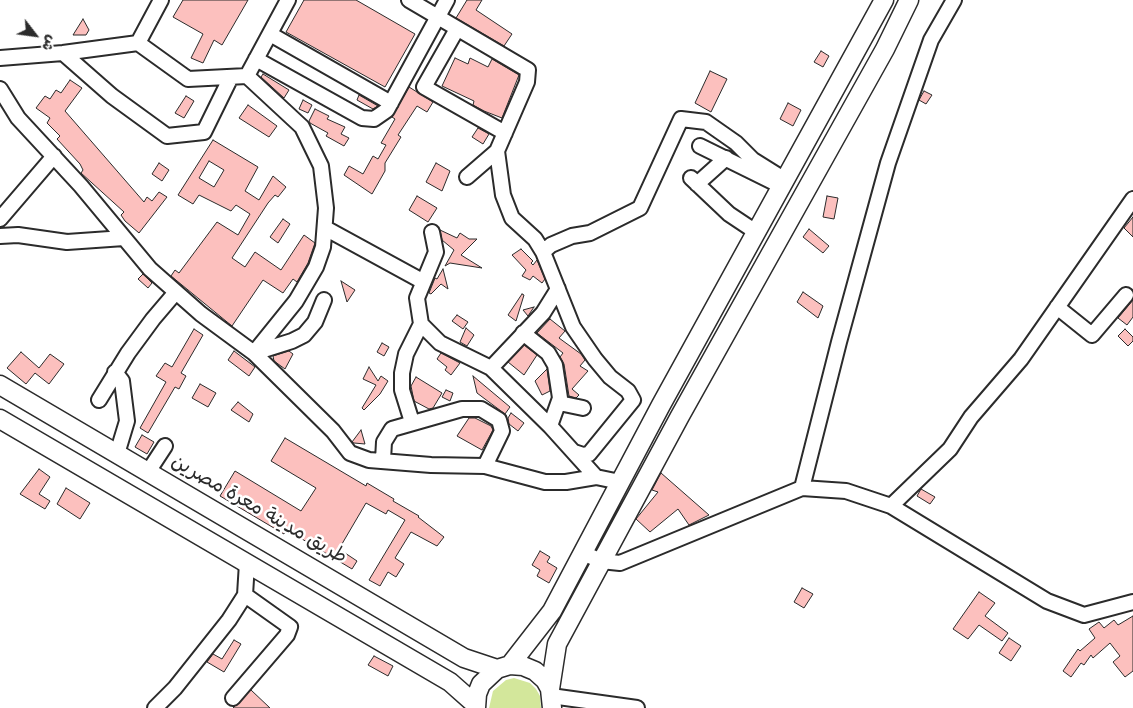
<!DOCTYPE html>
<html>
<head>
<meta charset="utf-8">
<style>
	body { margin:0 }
	#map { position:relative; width:1133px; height:708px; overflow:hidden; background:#fff; font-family:"Indie Flower","Playpen Sans Arabic",sans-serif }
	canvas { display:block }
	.north { position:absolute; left:10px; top:10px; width:50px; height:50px; -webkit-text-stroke:4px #fff; paint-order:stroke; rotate:120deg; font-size:14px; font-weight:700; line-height:20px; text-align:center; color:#2b2b2b }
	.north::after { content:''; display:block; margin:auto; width:18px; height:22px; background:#2b2b2b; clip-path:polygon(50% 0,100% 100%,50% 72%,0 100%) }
</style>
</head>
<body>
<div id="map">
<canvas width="1133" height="708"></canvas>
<div class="north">ش</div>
</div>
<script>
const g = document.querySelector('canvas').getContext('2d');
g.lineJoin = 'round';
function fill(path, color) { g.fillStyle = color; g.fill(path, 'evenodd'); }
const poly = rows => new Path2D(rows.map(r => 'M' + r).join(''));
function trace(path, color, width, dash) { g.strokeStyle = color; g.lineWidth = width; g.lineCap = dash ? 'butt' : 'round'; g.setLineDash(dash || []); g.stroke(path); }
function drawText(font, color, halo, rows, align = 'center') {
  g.font = font + ' "Indie Flower","Playpen Sans Arabic",sans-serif'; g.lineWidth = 5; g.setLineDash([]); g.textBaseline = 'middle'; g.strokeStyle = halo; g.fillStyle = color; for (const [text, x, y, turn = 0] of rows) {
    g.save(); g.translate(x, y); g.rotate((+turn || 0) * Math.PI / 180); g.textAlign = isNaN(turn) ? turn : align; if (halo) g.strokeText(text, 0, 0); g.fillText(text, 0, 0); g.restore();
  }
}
fill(poly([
	[514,678,530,683,536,689,540,696,541,708,489,708,493,691,506,680]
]), '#d3e79b');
const building = poly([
	[183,0,248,0,222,45,214,40,203,63,191,58,203,34,173,17,183,0],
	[304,0,356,0,415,34,385,87,286,32,304,0],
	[467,0,482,0,476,10,512,34,504,46,456,18,467,0],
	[83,19,89,30,86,35,73,35,83,19],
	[821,51,829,56,823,67,814,62,821,51],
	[455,58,468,64,470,58,488,67,492,59,519,75,502,118,484,111,473,105,474,101,442,86,455,58],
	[710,71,727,79,711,112,695,103,710,71],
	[263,74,289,90,284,98,261,77,263,74],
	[70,80,82,88,65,111,144,202,147,197,152,201,159,192,167,197,139,233,125,221,121,215,124,212,81,173,83,170,80,164,57,139,60,136,47,123,50,118,36,108,45,96,50,99,56,90,61,93,70,80],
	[409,87,433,102,427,112,417,106,398,135,401,137,385,163,385,171,372,194,344,175,349,166,363,174,373,156,378,159,386,145,381,143,395,119,392,117,409,87],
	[924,91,932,95,926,104,919,100,924,91],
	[359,95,378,106,373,109,357,100,359,95],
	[186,96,194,101,184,118,175,113,186,96],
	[303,100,312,105,308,113,299,109,303,100],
	[788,103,801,110,793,126,780,119,788,103],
	[248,105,277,126,269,137,239,118,248,105],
	[315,109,329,116,327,119,345,127,341,134,349,138,344,146,326,136,328,133,310,123,309,121,315,109],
	[478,128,489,134,483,144,472,137,478,128],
	[213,140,258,167,245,191,259,200,273,176,286,187,278,197,275,195,268,203,232,258,245,267,255,252,281,270,304,235,315,243,308,263,297,282,293,279,283,293,263,280,232,326,171,276,175,270,179,273,217,222,238,235,250,214,236,205,231,211,199,195,193,204,178,195,213,140],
	[209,161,224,170,214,187,199,178,209,161],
	[159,163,169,170,162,181,152,174,159,163],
	[436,163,450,171,442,191,426,182,436,163],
	[417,196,437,208,428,222,409,210,417,196],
	[827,196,838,198,834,219,823,217,827,196],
	[1133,217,1133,237,1124,228,1133,217],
	[283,219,290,224,278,243,270,237,283,219],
	[809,229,829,246,823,253,803,237,809,229],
	[440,230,457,238,460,233,469,239,477,239,461,255,482,268,450,263,445,266,454,250,442,240,440,230],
	[521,249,533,261,531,263,533,265,537,260,545,279,542,283,533,276,530,280,522,276,526,270,512,255,521,249],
	[443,269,448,289,441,284,431,294,429,293,435,278,437,279,443,269],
	[143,274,152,283,148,288,138,279,143,274],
	[341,281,355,290,347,302,341,281],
	[803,292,823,306,818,318,797,302,803,292],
	[522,294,524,295,516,321,508,315,522,294],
	[1133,300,1133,317,1127,325,1118,318,1133,300],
	[534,307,528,316,523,310,534,307],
	[457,315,468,322,463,329,452,321,457,315],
	[550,319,565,331,559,338,581,354,585,360,580,366,588,371,572,389,579,395,576,398,569,396,564,364,560,357,563,353,537,333,550,319],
	[466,328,474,335,467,346,460,342,466,328],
	[194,329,203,335,181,373,186,376,179,389,175,387,148,433,140,428,166,382,156,376,165,363,172,367,194,329],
	[1125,329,1133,337,1133,341,1128,346,1118,336,1125,329],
	[382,343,389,347,384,356,377,352,382,343],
	[524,345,537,355,524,375,508,362,524,345],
	[234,351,255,367,249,376,228,360,234,351],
	[289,351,293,354,285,369,274,361,273,356,289,351],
	[21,352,39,368,50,354,64,364,49,384,35,373,26,384,7,368,21,352],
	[441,353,460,363,451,375,445,370,447,367,437,359,441,353],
	[369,367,378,381,381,376,388,381,380,394,364,410,362,408,376,385,363,379,369,367],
	[547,369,550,391,542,395,535,381,547,369],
	[473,376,510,407,505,414,477,393,473,376],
	[416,377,442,393,433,408,429,409,414,401,411,386,416,377],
	[200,384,216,393,208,407,192,398,200,384],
	[446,390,453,393,450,401,442,397,446,390],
	[238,402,253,414,249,422,231,410,238,402],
	[511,413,524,423,518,431,509,424,508,418,511,413],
	[469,418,475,418,491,426,493,430,482,450,457,436,469,418],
	[361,430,365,444,354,443,352,442,361,430],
	[142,435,154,442,147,454,135,447,142,435],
	[285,438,366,486,367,483,394,499,393,501,419,516,418,517,444,537,437,546,411,532,395,558,404,564,396,577,388,572,380,586,369,580,405,520,388,510,386,514,366,503,339,549,357,561,352,569,287,530,284,534,220,496,235,471,301,511,316,488,271,461,285,438],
	[39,469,50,477,39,494,50,501,45,509,20,494,39,469],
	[661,473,709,515,689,525,678,509,650,532,636,519,658,492,652,490,661,473],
	[66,488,90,503,80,519,57,504,66,488],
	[921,489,935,497,930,504,917,496,921,489],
	[540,551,550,557,547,562,557,568,549,583,537,576,540,570,532,565,540,551],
	[802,588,813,594,804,608,794,602,802,588],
	[979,592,995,603,985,616,1008,633,1002,641,979,625,968,639,953,629,979,592],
	[1133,616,1133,671,1125,677,1113,662,1120,656,1110,643,1093,658,1091,655,1084,665,1081,663,1071,677,1063,671,1078,649,1080,651,1095,638,1089,629,1099,622,1104,628,1114,620,1118,625,1133,616],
	[1009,638,1021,646,1011,661,999,653,1009,638],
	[234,640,241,644,224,672,207,662,213,654,222,659,234,640],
	[374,656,393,666,388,676,368,665,374,656],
	[251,690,270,708,233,708,251,690]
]);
fill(building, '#fcc0be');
trace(building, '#2b2b2b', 1);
const minor = poly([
	[409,0,528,70,527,82,497,151,503,195,512,218,535,239,543,252,551,245,572,236,590,233,640,208,681,119,706,122,736,143,753,160,785,180],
	[457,29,424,87,505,133],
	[270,34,391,103],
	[138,43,161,0],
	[63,53,112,96,167,136,204,132,231,77],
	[0,58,63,53,138,43,188,79,247,76,302,127,321,166,326,208,323,247,316,267,296,301,254,353],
	[256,59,362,118,374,119,387,110,447,0],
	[247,76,288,0],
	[0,89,18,118,81,186,150,269,201,314,254,353,333,431,350,453,369,460,431,465,485,466,545,482,566,482,596,477,620,482],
	[700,146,779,185],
	[467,177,497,151],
	[691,178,729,214,756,232],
	[697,184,726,158],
	[0,219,54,156],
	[325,228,422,281],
	[432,232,436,252,417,298,421,324,440,343,491,368,550,426,596,477],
	[0,236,18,235,67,242,124,238],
	[543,252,573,327,595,359,610,377,628,391,633,400,589,454,583,455,574,452],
	[1057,307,1092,335,1126,295],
	[523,333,548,353,555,365,560,398,550,426],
	[254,353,292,341,304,335,315,322,324,300],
	[491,368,543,313,558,289],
	[115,372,122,381,127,421,117,454],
	[99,400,128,353,153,319,176,292],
	[559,403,583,408],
	[412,422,402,390,402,373,406,354,421,324],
	[383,460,384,442,392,429,462,409,481,409,499,420,502,431,485,466],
	[148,472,165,446],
	[802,488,839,342,888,163,931,40,954,0],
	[891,506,950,449,971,417,1021,359,1133,199],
	[583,553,601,561,620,563,802,488,846,491,891,506,1047,601,1084,615,1133,602],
	[551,696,637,708],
	[233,698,287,635,290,627,245,595],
	[155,708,175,688,229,620,245,595,247,563]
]);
const major = poly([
	[0,385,464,658,497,669],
	[0,419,450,682,476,705],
	[510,665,552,611,661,405,884,0],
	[550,689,557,644,680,416,885,49,909,0],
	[476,708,477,694,481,684,497,669,510,665,523,666,535,671,545,680,550,689,552,708]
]);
trace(minor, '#2b2b2b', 18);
trace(major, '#2b2b2b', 21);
trace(minor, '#fff', 14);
trace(major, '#fff', 18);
drawText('20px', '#2b2b2b', '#fff', [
	["طريق مدينة معرة مصرين",258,511,30]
]);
</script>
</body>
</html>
